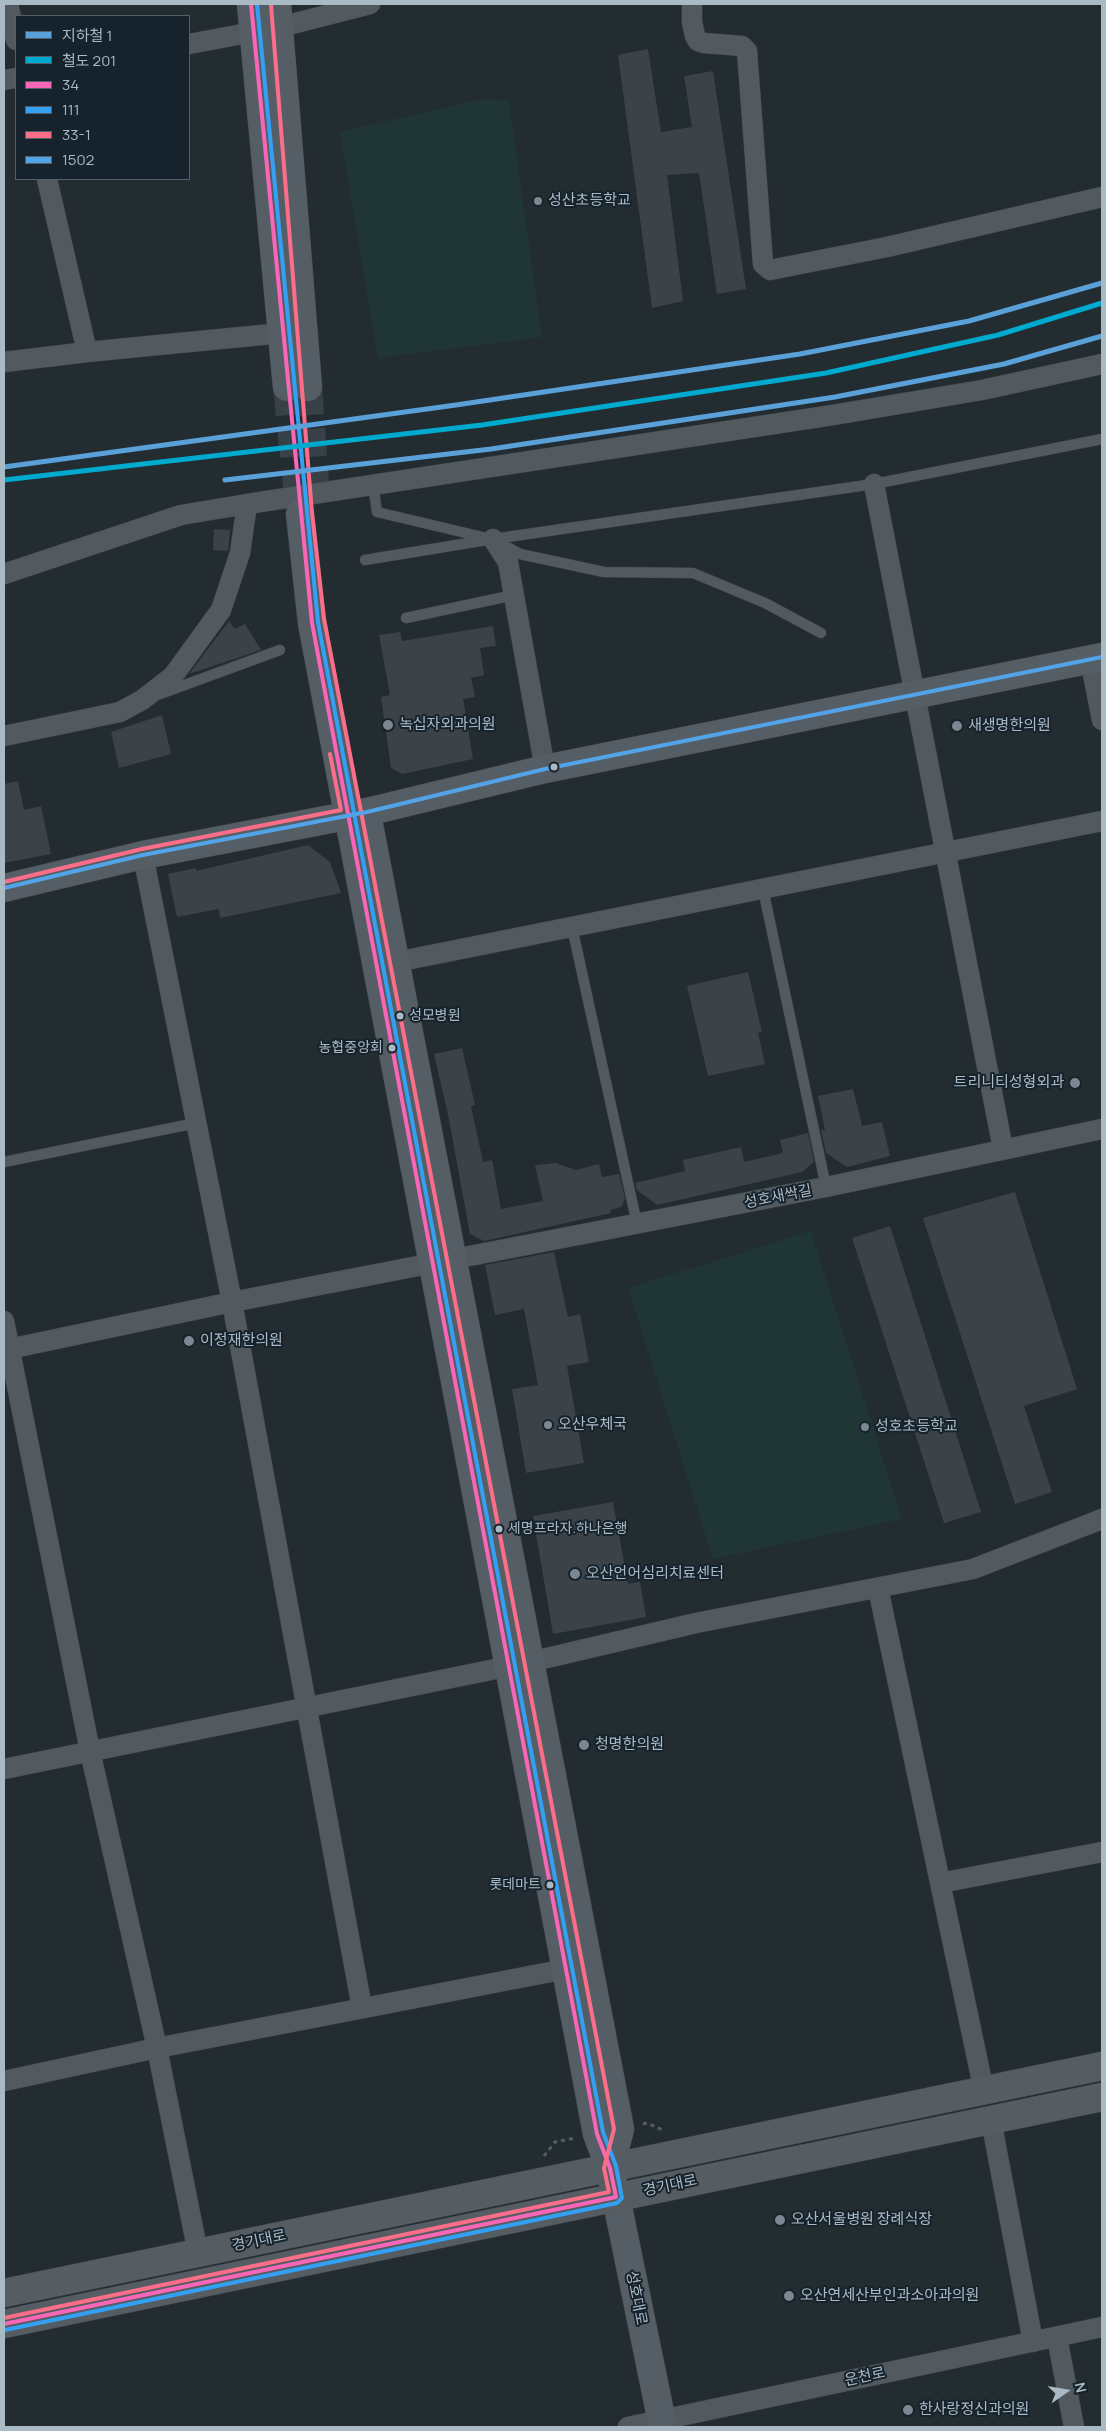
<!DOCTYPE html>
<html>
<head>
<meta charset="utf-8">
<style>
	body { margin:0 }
	#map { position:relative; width:1106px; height:2431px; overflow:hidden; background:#232c31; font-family:Manrope,"Noto Sans KR",sans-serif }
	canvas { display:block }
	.frame { position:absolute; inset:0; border:5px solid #aabac5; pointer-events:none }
	.legend { position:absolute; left:15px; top:15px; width:175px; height:165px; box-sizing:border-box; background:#17232c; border:1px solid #525f69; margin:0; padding:6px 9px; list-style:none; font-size:15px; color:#aabac5 }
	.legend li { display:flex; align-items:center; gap:10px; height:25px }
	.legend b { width:25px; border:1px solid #525f69 }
	.north { position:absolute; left:1041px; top:2366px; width:50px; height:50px; -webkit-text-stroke:4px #17232c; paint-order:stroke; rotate:77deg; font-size:14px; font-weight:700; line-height:20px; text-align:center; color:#aabac5 }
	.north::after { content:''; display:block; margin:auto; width:18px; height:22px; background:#aabac5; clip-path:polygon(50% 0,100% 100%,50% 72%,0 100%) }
</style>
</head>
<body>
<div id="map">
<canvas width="1106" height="2431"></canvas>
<div class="frame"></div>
<ul class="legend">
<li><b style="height:6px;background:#5aa1da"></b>지하철 1</li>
<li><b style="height:6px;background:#00a9ce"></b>철도 201</li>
<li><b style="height:6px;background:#fa66b7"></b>34</li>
<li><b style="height:6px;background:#34a0f3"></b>111</li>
<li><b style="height:6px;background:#fb6d88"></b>33-1</li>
<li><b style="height:6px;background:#53a3e8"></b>1502</li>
</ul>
<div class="north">N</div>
</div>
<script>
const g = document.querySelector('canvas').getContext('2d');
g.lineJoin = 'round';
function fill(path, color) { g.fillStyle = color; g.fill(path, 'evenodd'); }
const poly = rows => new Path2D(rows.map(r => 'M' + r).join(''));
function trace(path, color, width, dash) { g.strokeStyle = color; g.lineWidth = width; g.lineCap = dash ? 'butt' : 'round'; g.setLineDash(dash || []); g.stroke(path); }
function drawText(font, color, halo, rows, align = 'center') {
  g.font = font + ' Manrope,"Noto Sans KR",sans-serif'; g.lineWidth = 4; g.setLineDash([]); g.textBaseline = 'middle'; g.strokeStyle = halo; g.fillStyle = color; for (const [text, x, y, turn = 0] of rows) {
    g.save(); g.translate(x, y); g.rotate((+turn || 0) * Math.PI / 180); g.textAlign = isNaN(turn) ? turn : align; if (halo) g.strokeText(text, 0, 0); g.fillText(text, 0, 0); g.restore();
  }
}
fill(poly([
	[482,99,509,101,542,337,378,358,340,132],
	[811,1231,902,1519,713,1559,628,1288]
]), '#203635');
fill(poly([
	[648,49,661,132,692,127,684,76,713,71,746,289,717,294,699,173,667,175,683,301,652,308,618,55],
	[214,529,230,530,228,551,213,550],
	[229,621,235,629,245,624,261,650,189,674],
	[493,626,496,646,480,648,484,675,471,678,475,697,463,699,473,759,402,774,391,768,381,697,390,695,379,635,400,632,402,641],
	[162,715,171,754,119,768,111,732],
	[18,781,24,810,41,806,51,854,4,863,4,784],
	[308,845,330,862,341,893,220,918,219,909,177,917,168,874,196,868,196,871],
	[748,972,762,1032,758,1033,765,1064,708,1076,687,986],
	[462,1048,475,1105,471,1106,483,1162,492,1160,501,1209,543,1201,535,1165,556,1163,576,1170,599,1164,602,1177,619,1174,625,1199,621,1207,610,1210,611,1213,484,1241,470,1234,448,1114,434,1054],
	[853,1089,862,1126,882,1122,890,1156,847,1167,826,1153,821,1130,825,1130,818,1096],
	[808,1133,814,1162,802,1172,657,1205,637,1190,635,1183,685,1171,683,1160,741,1147,744,1162,783,1153,780,1140],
	[1015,1192,1077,1389,1024,1406,1052,1492,1015,1504,923,1218],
	[890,1226,981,1512,944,1523,852,1238],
	[554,1252,568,1317,580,1314,589,1362,567,1366,584,1463,526,1473,512,1389,538,1385,524,1309,495,1315,485,1265],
	[613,1502,628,1584,640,1582,646,1617,553,1634,533,1516]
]), '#3b4348');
trace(poly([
	[287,387,300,514],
	[308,387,315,483]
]), '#374147', 28, [28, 14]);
const lane = poly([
	[373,484,377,512,487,538],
	[500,543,520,554,604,572,693,573,765,603,821,633],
	[365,560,493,539,874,484,1102,439],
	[406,618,514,595],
	[160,694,280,650],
	[763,889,826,1187],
	[572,927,637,1224],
	[4,1162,196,1123]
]);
const street = poly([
	[8,4,16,40],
	[692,4,692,22,695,36,698,41,704,43,742,46,747,51,763,264,770,270,887,247,1102,197],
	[189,44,280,27,370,4],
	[4,80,16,78],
	[87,352,282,333],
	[4,362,87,352,47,179],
	[874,484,1003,1149],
	[493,539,508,562,545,769],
	[4,574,181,515,247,504],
	[1090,659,1102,720],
	[4,736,120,712,142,700,173,676,221,610,240,553,247,504,833,415,982,390,1102,364],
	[143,855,232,1302,362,2008],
	[396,962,1102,821],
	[4,1321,90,1751,157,2048,198,2253],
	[4,1350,232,1302,826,1187,1102,1129],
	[878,1588,984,2091],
	[4,1769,530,1662,696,1623,973,1569,1102,1519],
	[940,1883,1102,1852],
	[4,2081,157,2048,566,1969],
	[991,2120,1033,2342],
	[1057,2337,1074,2427],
	[628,2427,1102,2327]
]);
const secondary = poly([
	[251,4,287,387],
	[277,4,308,387],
	[300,514,312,623,597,2134,610,2168,663,2427],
	[369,825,620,2129,610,2168],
	[4,888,143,855,367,812,545,769,1102,657]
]);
const primary = poly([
	[4,2293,1102,2066],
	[4,2324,1102,2097]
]);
trace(lane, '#41484c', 11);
trace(street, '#41484c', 21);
trace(secondary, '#41484c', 29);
trace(primary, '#40494e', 29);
trace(poly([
	[643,2124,647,2123,665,2131],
	[544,2156,555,2142,575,2138]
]), '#545e63', 3, [4, 4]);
trace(lane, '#525a60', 10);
trace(street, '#525a60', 20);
trace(secondary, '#565e65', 28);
trace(primary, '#555d62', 28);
trace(poly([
	[4,2324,616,2197,610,2168,597,2134,312,623,251,4]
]), '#fa66b7', 4);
trace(poly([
	[5,2330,617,2203,622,2198,616,2166,603,2132,318,622,257,4]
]), '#34a0f3', 4);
trace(poly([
	[4,882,142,849,341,810,330,754],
	[4,2318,609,2192,604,2168,614,2129,324,619,312,513,271,5]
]), '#fb6d88', 4);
trace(poly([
	[4,888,143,855,367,812,545,769,1102,657]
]), '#53a3e8', 4);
trace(poly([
	[4,480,482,425,826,373,998,335,1102,303]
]), '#00a9ce', 5);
trace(poly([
	[4,467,456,405,800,354,969,321,1102,283],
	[225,480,491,449,835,397,1004,364,1102,336]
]), '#5aa1da', 5);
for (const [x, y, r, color] of [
	[538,201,5,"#7b8891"],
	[388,725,6,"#7b8891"],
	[957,726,6,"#7b8891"],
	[554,767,4.5,"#aabac5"],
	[400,1016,4.5,"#aabac5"],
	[392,1048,4.5,"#aabac5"],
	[1075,1083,6,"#7b8891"],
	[189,1341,6,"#7b8891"],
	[548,1425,5,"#7b8891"],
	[865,1427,5,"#7b8891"],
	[499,1529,4.5,"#aabac5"],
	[575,1574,6,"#7b8891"],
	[584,1745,6,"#7b8891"],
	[550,1885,4.5,"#aabac5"],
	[780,2220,6,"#7b8891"],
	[789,2296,6,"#7b8891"],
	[908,2410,6,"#7b8891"]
]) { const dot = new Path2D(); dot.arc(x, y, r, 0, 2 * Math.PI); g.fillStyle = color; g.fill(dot); trace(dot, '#17232c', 2); }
drawText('14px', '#aabac5', '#17232c', [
	["성모병원",409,1016],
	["농협중앙회",383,1048,"right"],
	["세명프라자.하나은행",508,1529],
	["롯데마트",541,1885,"right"]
], 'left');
drawText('15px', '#aabac5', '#17232c', [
	["성산초등학교",548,201],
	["녹십자외과의원",399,725],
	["새생명한의원",968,726],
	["트리니티성형외과",1064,1083,"right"],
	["이정재한의원",200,1341],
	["오산우체국",558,1425],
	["성호초등학교",875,1427],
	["오산언어심리치료센터",586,1574],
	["청명한의원",595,1745],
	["오산서울병원 장례식장",791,2220],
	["오산연세산부인과소아과의원",800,2296],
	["한사랑정신과의원",919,2410]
], 'left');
drawText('15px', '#aabac5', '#17232c', [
	["성호새싹길",778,1197,-11],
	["경기대로",670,2186,-12],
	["경기대로",259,2241,-12],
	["성호대로",636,2298,79],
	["운천로",865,2377,-12]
]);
</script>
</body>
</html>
